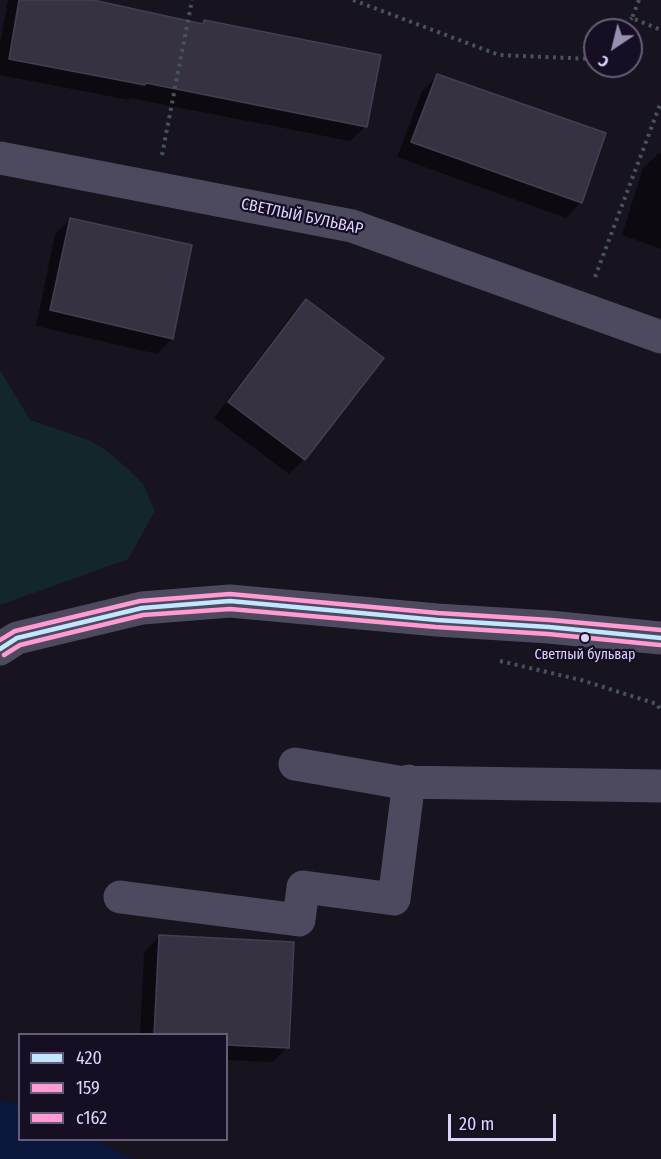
<!DOCTYPE html>
<html>
<head>
<meta charset="utf-8">
<style>
	body { margin:0 }
	#map { position:relative; width:661px; height:1159px; overflow:hidden; background:#17141f; font-family:"Fira Sans Condensed",sans-serif }
	canvas { display:block }
	.legend { position:absolute; left:18px; top:1033px; width:210px; height:108px; box-sizing:border-box; background:#160f24; border:2px solid #665d7b; margin:0; padding:8px 10px; list-style:none; font-size:18px; color:#ded3fe }
	.legend li { display:flex; align-items:center; gap:12px; height:30px }
	.legend b { width:30px; border:2px solid #665d7b }
	.north { position:absolute; left:583px; top:18px; width:60px; height:60px; box-sizing:border-box; background:#160f24; border:2px solid #665d7b; border-radius:50%; rotate:215deg; font-size:16px; font-weight:700; line-height:24px; text-align:center; color:#ded3fe }
	.north::after { content:''; display:block; margin:auto; width:21px; height:27px; background:#9890b0; clip-path:polygon(50% 0,100% 100%,50% 72%,0 100%) }
	.scale { position:absolute; left:448px; top:1114px; width:108px; height:27px; box-sizing:border-box; border:3px solid #ded3fe; border-top:0; padding-left:8px; font-size:18px; line-height:21px; white-space:nowrap; color:#ded3fe; -webkit-text-stroke:4px #160f24; paint-order:stroke }
</style>
</head>
<body>
<div id="map">
<canvas width="661" height="1159"></canvas>
<ul class="legend">
<li><b style="height:8px;background:#c2e6ff"></b>420</li>
<li><b style="height:8px;background:#ff9ad2"></b>159</li>
<li><b style="height:8px;background:#ff9ad2"></b>с162</li>
</ul>
<div class="north">С</div>
<div class="scale">20 m</div>
</div>
<script>
const g = document.querySelector('canvas').getContext('2d');
g.lineJoin = 'round';
function fill(path, color) { g.fillStyle = color; g.fill(path, 'evenodd'); }
const poly = rows => new Path2D(rows.map(r => 'M' + r).join(''));
function trace(path, color, width, dash) { g.strokeStyle = color; g.lineWidth = width; g.lineCap = dash ? 'butt' : 'round'; g.setLineDash(dash || []); g.stroke(path); }
function drawText(font, color, halo, rows, align = 'center') {
  g.font = font + ' "Fira Sans Condensed",sans-serif'; g.lineWidth = 4.5; g.setLineDash([]); g.textBaseline = 'middle'; g.strokeStyle = halo; g.fillStyle = color; for (const [text, x, y, turn = 0] of rows) {
    g.save(); g.translate(x, y); g.rotate((+turn || 0) * Math.PI / 180); g.textAlign = isNaN(turn) ? turn : align; if (halo) g.strokeText(text, 0, 0); g.fillText(text, 0, 0); g.restore();
  }
}
fill(poly([
	[0,370,30,420,91,441,104,449,127,468,143,484,155,511,128,559,0,605]
]), '#13272b');
fill(poly([
	[0,1101,19,1105,20,1140,94,1140,134,1159,0,1159]
]), '#0c173d');
fill(poly([
	[8,0,86,0,202,25,204,22,366,126,350,141,130,98,129,100,0,75,0,43],
	[437,76,581,202,566,218,397,157,422,91],
	[659,153,661,154,661,249,622,235,643,168],
	[70,219,172,339,157,354,36,326,55,234],
	[306,301,382,358,304,459,289,474,214,418,291,316],
	[160,936,288,1047,272,1062,226,1060,226,1034,140,1034,144,952]
]), '#0007');
const building = poly([
	[19,0,93,0,203,24,204,20,381,55,367,127,146,83,145,85,9,59,19,0],
	[437,74,606,133,582,203,411,142,437,74],
	[70,218,192,245,173,339,50,310,70,218],
	[306,299,384,358,305,460,228,402,306,299],
	[159,935,294,942,289,1048,226,1045,226,1035,154,1035,159,935]
]);
fill(building, '#373241');
trace(building, '#453e52', 1.5);
trace(poly([
	[353,0,499,55,592,59,595,56],
	[639,0,632,18,661,30],
	[620,30,632,18],
	[162,155,192,0],
	[595,277,661,102],
	[500,661,581,680,657,704,661,711]
]), '#485160', 4, [3, 4.5]);
trace(poly([
	[0,158,352,226,661,337],
	[0,649,17,638,142,608,230,601,437,620,549,627,661,638],
	[295,764,398,782,661,786],
	[120,897,299,920,303,887,394,899,409,781]
]), '#4d495f', 33);
trace(poly([
	[0,649,17,638,142,608,230,601,437,620,549,627,661,638]
]), '#c2e6ff', 4.5);
trace(poly([
	[4,655,20,645,143,615,230,609,436,627,548,634,660,645]
]), '#ff9ad2', 4.5);
trace(poly([
	[0,640,15,631,140,601,230,594,438,613,550,620,661,630]
]), '#ff9ad2', 4.5);
for (const [x, y, r, color] of [
	[585,638,5,"#ded3fe"]
]) { const dot = new Path2D(); dot.arc(x, y, r, 0, 2 * Math.PI); g.fillStyle = color; g.fill(dot); trace(dot, '#160f24', 2); }
drawText('14px', '#ded3fe', '#160f24', [
	["Светлый бульвар",585,655]
]);
drawText('16px', '#ded3fe', '#160f24', [
	["СВЕТЛЫЙ БУЛЬВАР",302,217,12]
]);
</script>
</body>
</html>
